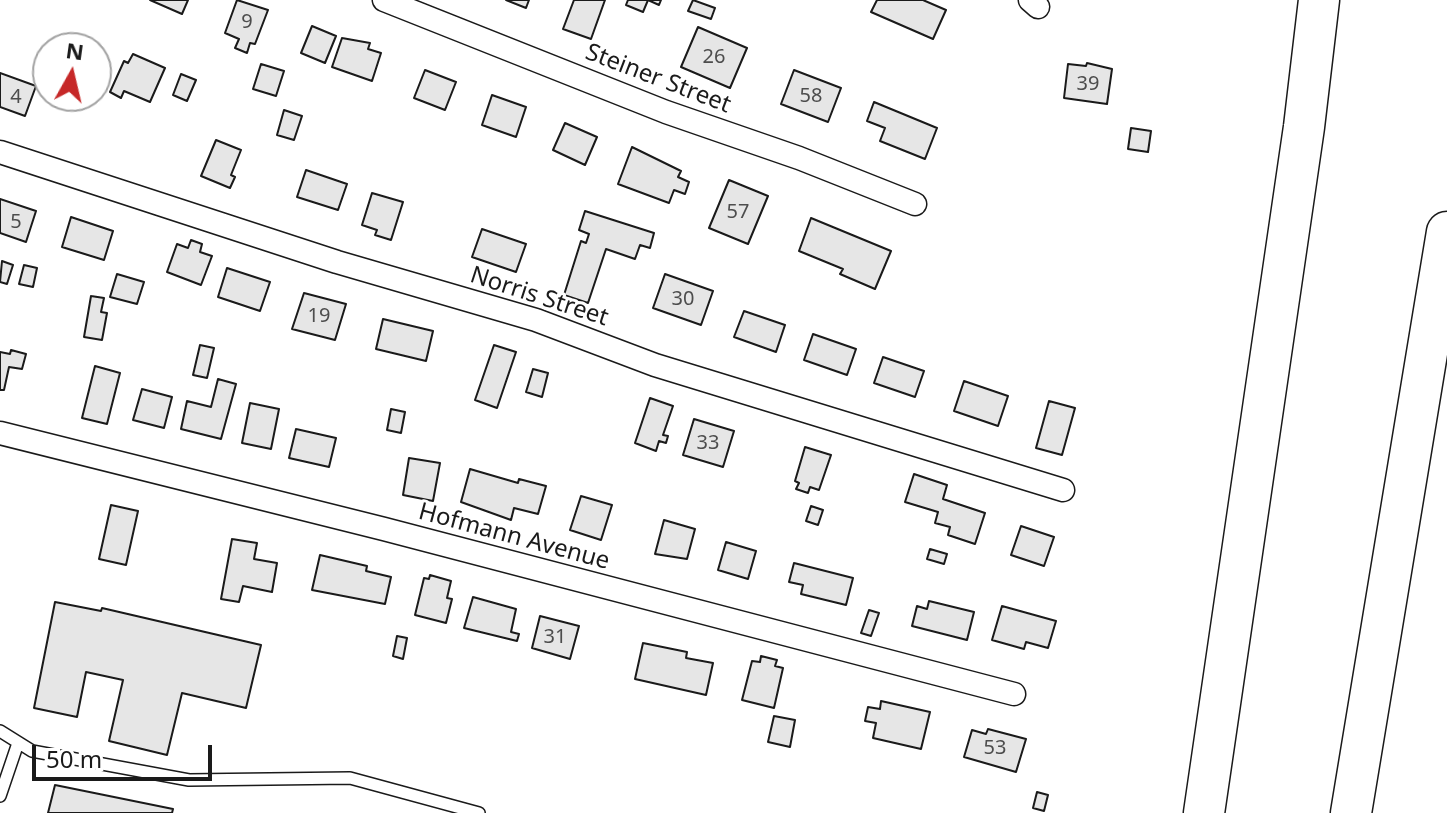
<!DOCTYPE html>
<html>
<head>
<meta charset="utf-8">
<style>
	body { margin:0 }
	#map { position:relative; width:1447px; height:813px; overflow:hidden; background:#fff; font-family:"Noto Sans",sans-serif }
	canvas { display:block }
	.north { position:absolute; left:32px; top:32px; width:80px; height:80px; box-sizing:border-box; background:#fff; border:2px solid #a3a3a3; border-radius:50%; rotate:8deg; font-size:22px; font-weight:700; line-height:32px; text-align:center; color:#1a1a1a }
	.north::after { content:''; display:block; margin:auto; width:28px; height:36px; background:#c62828; clip-path:polygon(50% 0,100% 100%,50% 72%,0 100%) }
	.scale { position:absolute; left:32px; top:745px; width:180px; height:36px; box-sizing:border-box; border:4px solid #1a1a1a; border-top:0; padding-left:10px; font-size:24px; line-height:28px; white-space:nowrap; color:#1a1a1a; -webkit-text-stroke:6px #fff; paint-order:stroke }
</style>
</head>
<body>
<div id="map">
<canvas width="1447" height="813"></canvas>
<div class="north">N</div>
<div class="scale">50 m</div>
</div>
<script>
const g = document.querySelector('canvas').getContext('2d');
g.lineJoin = 'round';
function fill(path, color) { g.fillStyle = color; g.fill(path, 'evenodd'); }
const poly = rows => new Path2D(rows.map(r => 'M' + r).join(''));
function trace(path, color, width, dash) { g.strokeStyle = color; g.lineWidth = width; g.lineCap = dash ? 'butt' : 'round'; g.setLineDash(dash || []); g.stroke(path); }
function drawText(font, color, halo, rows, align = 'center') {
  g.font = font + ' "Noto Sans",sans-serif'; g.lineWidth = 6; g.setLineDash([]); g.textBaseline = 'middle'; g.strokeStyle = halo; g.fillStyle = color; for (const [text, x, y, turn = 0] of rows) {
    g.save(); g.translate(x, y); g.rotate((+turn || 0) * Math.PI / 180); g.textAlign = isNaN(turn) ? turn : align; if (halo) g.strokeText(text, 0, 0); g.fillText(text, 0, 0); g.restore();
  }
}
const building = poly([
	[150,0,188,0,182,14,150,0],
	[237,0,268,10,255,44,250,43,247,53,235,48,239,39,225,33,237,0],
	[506,0,529,0,526,8,506,0],
	[574,0,605,0,591,39,563,29,574,0],
	[628,0,661,0,659,5,648,0,643,12,626,5,628,0],
	[693,0,715,8,711,19,688,11,693,0],
	[877,0,923,0,946,10,933,39,871,12,877,0],
	[312,26,336,36,325,63,301,53,312,26],
	[698,27,747,48,730,88,681,67,698,27],
	[342,38,370,43,368,49,381,53,372,81,332,67,342,38],
	[133,54,165,68,150,102,124,91,121,98,110,92,124,61,128,63,133,54],
	[1087,63,1112,69,1107,104,1064,98,1068,64,1086,66,1087,63],
	[261,64,284,71,276,96,253,89,261,64],
	[425,70,456,82,445,110,414,98,425,70],
	[794,70,841,88,828,122,781,104,794,70],
	[0,73,36,86,25,116,0,107,0,73],
	[181,74,196,80,187,101,173,95,181,74],
	[492,95,526,107,516,137,482,125,492,95],
	[874,102,937,128,925,159,880,141,885,128,867,121,874,102],
	[284,110,302,116,294,140,277,135,284,110],
	[565,123,597,137,585,165,553,150,565,123],
	[1131,128,1151,131,1148,152,1128,149,1131,128],
	[216,140,241,150,231,175,235,177,230,188,201,176,216,140],
	[632,147,681,171,678,177,689,182,685,194,674,190,669,203,618,184,632,147],
	[306,170,347,184,338,210,297,197,306,170],
	[729,180,768,196,748,244,709,228,729,180],
	[372,193,403,202,391,240,375,235,377,230,362,225,372,193],
	[0,199,36,211,26,242,0,233,0,199],
	[585,211,654,233,650,248,640,245,635,259,606,249,588,303,564,295,581,241,586,243,589,234,579,230,585,211],
	[71,217,113,231,104,260,62,247,71,217],
	[811,218,891,251,875,289,840,274,843,269,799,251,811,218],
	[482,229,526,244,516,272,472,257,482,229],
	[191,240,202,244,200,252,212,256,201,285,167,272,177,244,188,248,191,240],
	[2,261,13,265,7,284,0,282,2,261],
	[24,265,37,268,33,287,19,284,24,265],
	[227,268,270,282,260,311,218,297,227,268],
	[117,274,144,282,137,304,110,297,117,274],
	[665,274,713,291,701,325,653,308,665,274],
	[304,293,346,304,335,340,292,329,304,293],
	[91,296,104,298,101,312,107,313,102,340,84,337,91,296],
	[744,311,785,325,776,352,734,337,744,311],
	[383,319,433,331,426,361,376,349,383,319],
	[813,334,856,349,847,375,804,360,813,334],
	[200,345,214,348,207,378,193,375,200,345],
	[494,345,516,352,497,408,475,400,494,345],
	[11,350,26,354,22,369,9,367,4,390,0,390,0,352,10,354,11,350],
	[883,357,924,371,915,397,874,383,883,357],
	[95,366,120,373,107,424,82,418,95,366],
	[533,369,548,373,542,397,526,392,533,369],
	[218,379,236,384,221,439,181,429,187,401,211,407,218,379],
	[964,381,1008,396,998,426,954,411,964,381],
	[142,389,172,397,164,428,133,420,142,389],
	[650,398,673,406,663,435,668,436,666,443,659,441,656,451,635,443,650,398],
	[1049,401,1075,408,1062,455,1036,448,1049,401],
	[250,403,279,409,271,449,242,443,250,403],
	[391,409,405,412,401,433,387,430,391,409],
	[694,419,734,431,723,467,683,455,694,419],
	[296,429,336,438,329,467,289,458,296,429],
	[805,447,831,455,819,490,810,487,808,493,796,489,799,483,795,481,805,447],
	[409,458,440,463,433,501,403,495,409,458],
	[470,469,518,483,519,479,546,486,538,514,514,508,511,520,461,502,470,469],
	[914,474,947,485,943,499,985,513,975,544,948,535,950,527,935,523,938,512,905,502,914,474],
	[581,496,612,505,601,540,570,530,581,496],
	[111,505,138,511,126,565,99,559,111,505],
	[811,506,823,510,818,525,806,521,811,506],
	[664,520,695,529,687,559,655,554,664,520],
	[1021,526,1054,537,1044,566,1011,555,1021,526],
	[232,539,257,543,254,559,277,563,272,592,243,586,239,602,221,599,232,539],
	[726,542,756,551,748,579,718,570,726,542],
	[930,549,947,554,944,564,927,559,930,549],
	[320,555,367,566,366,571,391,577,385,604,312,590,320,555],
	[794,563,853,578,846,605,801,594,803,585,789,582,794,563],
	[430,575,451,581,447,598,452,599,446,623,415,615,424,578,429,579,430,575],
	[473,597,516,609,511,632,519,634,517,641,464,628,473,597],
	[929,601,974,612,967,640,912,626,917,606,927,609,929,601],
	[55,602,101,611,102,608,261,645,246,708,182,693,167,755,109,741,123,680,86,672,77,717,34,708,55,602],
	[1002,606,1056,621,1048,648,1026,642,1024,649,992,640,1002,606],
	[869,610,879,613,871,636,861,633,869,610],
	[540,616,579,626,570,659,532,648,540,616],
	[397,636,407,638,403,659,393,656,397,636],
	[643,643,687,652,686,658,713,663,706,695,635,679,643,643],
	[761,656,777,660,775,666,783,668,774,708,742,700,752,661,760,662,761,656],
	[881,701,930,712,921,749,873,738,876,723,865,721,868,707,880,709,881,701],
	[774,716,795,720,790,747,768,742,774,716],
	[988,729,1026,739,1016,772,964,757,972,730,986,734,988,729],
	[55,785,173,809,172,813,48,813,55,785],
	[1037,792,1048,795,1044,811,1033,808,1037,792]
]);
fill(building, '#e6e6e6');
trace(building, '#1a1a1a', 2);
const service = poly([
	[0,731,32,751,189,780,350,778,479,813],
	[0,796,18,743]
]);
const minor = poly([
	[384,0,666,112,799,158,915,204],
	[1030,0,1038,7],
	[0,152,337,262,536,320,655,365,1063,490],
	[0,433,384,529,1014,694]
]);
const motorway = poly([
	[1204,813,1304,127,1319,0],
	[1351,813,1447,232]
]);
trace(service, '#1a1a1a', 14);
trace(minor, '#1a1a1a', 25);
trace(motorway, '#1a1a1a', 43);
trace(service, '#fff', 11);
trace(minor, '#fff', 22);
trace(motorway, '#fff', 40);
drawText('20px', '#4d4d4d', null, [
	["9",247,22],
	["26",714,57],
	["39",1088,84],
	["58",811,96],
	["4",16,97],
	["57",738,212],
	["5",16,222],
	["30",683,299],
	["19",319,316],
	["33",708,443],
	["31",555,637],
	["53",995,748]
]);
drawText('24px', '#1a1a1a', '#fff', [
	["Steiner Street",658,79,21],
	["Norris Street",539,297,18],
	["Hofmann Avenue",514,537,15]
]);
</script>
</body>
</html>
